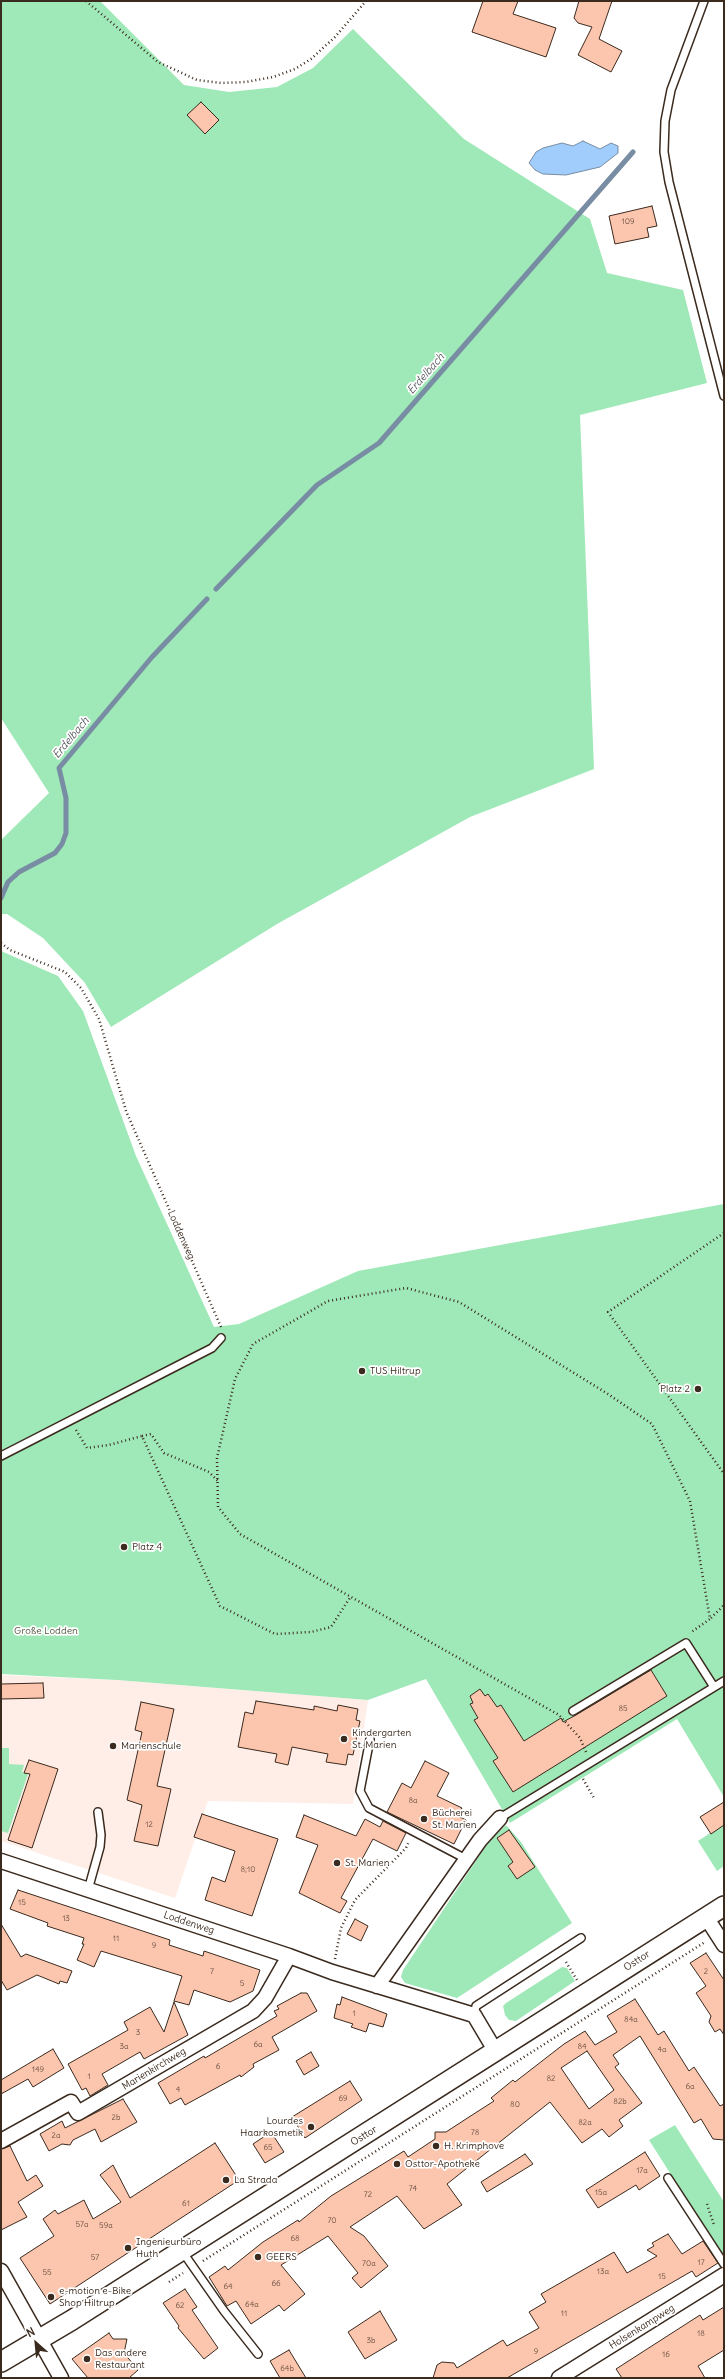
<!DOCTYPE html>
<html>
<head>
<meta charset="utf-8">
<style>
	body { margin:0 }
	#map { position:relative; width:725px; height:2379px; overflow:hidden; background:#fff; font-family:Delius,sans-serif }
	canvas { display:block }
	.frame { position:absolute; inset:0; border:2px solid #3b2a1e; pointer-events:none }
	.north { position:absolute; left:16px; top:2323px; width:40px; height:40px; -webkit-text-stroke:3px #fff; paint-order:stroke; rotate:333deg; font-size:11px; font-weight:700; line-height:16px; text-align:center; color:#3b2a1e }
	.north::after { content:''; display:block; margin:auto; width:14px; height:18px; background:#3b2a1e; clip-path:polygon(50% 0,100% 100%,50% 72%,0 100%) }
</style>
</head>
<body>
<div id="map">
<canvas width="725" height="2379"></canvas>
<div class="frame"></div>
<div class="north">N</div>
</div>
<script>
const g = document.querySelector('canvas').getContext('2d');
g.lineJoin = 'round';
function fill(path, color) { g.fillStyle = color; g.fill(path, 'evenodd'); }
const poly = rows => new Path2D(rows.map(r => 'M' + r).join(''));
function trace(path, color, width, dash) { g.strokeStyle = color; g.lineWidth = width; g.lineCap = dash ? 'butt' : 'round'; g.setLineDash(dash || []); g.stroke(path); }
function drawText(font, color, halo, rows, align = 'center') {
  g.font = font + ' Delius,sans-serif'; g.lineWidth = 3.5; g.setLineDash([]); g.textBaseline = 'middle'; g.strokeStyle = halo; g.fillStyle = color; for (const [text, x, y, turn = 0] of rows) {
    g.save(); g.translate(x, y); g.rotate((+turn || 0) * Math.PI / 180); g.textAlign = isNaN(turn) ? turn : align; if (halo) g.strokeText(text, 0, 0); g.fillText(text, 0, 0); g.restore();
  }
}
fill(poly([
	[1,1675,117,1680,368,1700,353,1804,208,1801,175,1898,1,1841]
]), '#feeee7');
fill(poly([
	[1,1,100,1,184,85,229,92,277,87,313,68,353,29,464,139,590,219,607,273,683,290,707,383,580,415,594,769,470,817,277,924,111,1027,85,983,43,938,7,914,1,914,1,840,49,793,1,718],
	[1,951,58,976,83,1011,136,1156,214,1327,239,1324,358,1271,724,1204,724,1797,677,1719,510,1823,426,1679,368,1700,117,1680,1,1674],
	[1,1748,9,1748,9,1764,24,1765,22,1772,28,1774,8,1833,1,1831],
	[724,1824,724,1866,717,1871,698,1841],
	[506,1825,521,1842,572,1923,457,1998,405,1983,401,1977,403,1970,490,1840],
	[562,1967,567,1968,575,1981,516,2021,509,2020,505,2015,503,2006,506,2003],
	[675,2125,724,2202,724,2258,649,2140]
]), '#9fe8b7');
const water = poly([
	[583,141,600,149,611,143,618,146,618,153,600,167,566,175,543,174,535,170,529,163,536,152,543,148,562,143,573,146,583,141]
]);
fill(water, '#a0cdfb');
trace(water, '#788ca3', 1);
trace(poly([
	[216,589,317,485,379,443,633,152],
	[1,898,8,882,19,872,55,853,62,844,66,833,66,798,59,768,152,657,207,599]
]), '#788ca3', 5);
const building = poly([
	[483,1,518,1,513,14,556,28,546,57,472,32,483,1],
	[579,1,612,1,599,39,622,51,611,72,578,55,592,27,578,23,574,18,579,1],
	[201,102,219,120,205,134,187,115,201,102],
	[652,206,657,226,647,228,649,237,615,244,609,216,652,206],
	[651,1670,667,1696,513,1792,493,1761,498,1758,474,1720,478,1718,470,1704,473,1703,470,1696,480,1689,485,1696,488,1694,497,1707,501,1705,524,1741,561,1718,563,1722,576,1715,651,1670],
	[43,1683,44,1698,1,1699,1,1684,43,1683],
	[256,1701,314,1710,314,1706,337,1711,338,1705,358,1709,356,1720,360,1721,353,1755,348,1754,346,1765,326,1762,328,1754,292,1747,288,1765,275,1762,277,1754,238,1747,245,1712,253,1714,256,1701],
	[141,1702,174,1709,157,1786,171,1789,158,1846,134,1841,142,1805,127,1800,142,1732,135,1730,141,1702],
	[29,1760,58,1769,32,1848,8,1840,30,1774,24,1773,29,1760],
	[425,1761,449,1773,437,1796,462,1808,458,1816,466,1820,454,1844,387,1812,402,1783,411,1788,425,1761],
	[724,1802,724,1825,711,1834,700,1817,724,1802],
	[202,1814,278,1839,252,1916,205,1900,212,1877,225,1882,235,1851,194,1837,202,1814],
	[304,1815,356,1836,365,1819,380,1827,383,1821,406,1833,397,1851,373,1839,341,1898,347,1901,340,1913,299,1893,318,1845,296,1837,304,1815],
	[509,1830,535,1867,517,1879,508,1866,513,1862,497,1838,509,1830],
	[18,1890,170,1940,169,1945,203,1956,204,1951,260,1970,253,1991,230,2002,194,1990,189,2005,174,2001,182,1976,101,1951,94,1967,77,1960,84,1944,82,1944,84,1938,47,1926,48,1923,10,1909,18,1890],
	[355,1919,368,1926,361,1941,347,1934,355,1919],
	[1,1924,21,1957,26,1954,72,1971,67,1983,60,1981,59,1984,37,1975,7,1990,1,1980,1,1924],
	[706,1953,724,1980,724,2035,720,2029,715,2032,709,2022,711,2016,696,1993,706,1986,690,1963,706,1953],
	[301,1993,307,1993,317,2011,272,2037,279,2050,253,2064,254,2067,241,2077,240,2075,185,2105,181,2098,170,2104,158,2083,204,2056,205,2058,277,2016,274,2011,279,2009,277,2006,301,1993],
	[342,1997,387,2014,383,2027,369,2023,366,2032,351,2027,353,2024,334,2018,337,2004,340,2005,342,1997],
	[635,1999,658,2035,664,2031,689,2071,694,2067,720,2106,724,2104,724,2140,713,2139,701,2119,694,2123,640,2036,613,2055,619,2064,615,2067,642,2103,619,2120,623,2126,609,2137,602,2129,582,2143,550,2102,447,2184,462,2205,424,2229,397,2196,350,2227,364,2236,388,2266,361,2288,352,2278,358,2273,328,2236,281,2265,305,2294,284,2311,279,2305,251,2324,236,2301,227,2306,209,2277,225,2266,228,2270,263,2242,298,2220,299,2222,331,2196,404,2151,408,2157,435,2139,435,2132,446,2132,469,2117,494,2101,491,2098,513,2080,515,2082,564,2044,585,2031,595,2045,617,2032,607,2016,635,1999],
	[587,2051,614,2090,589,2109,561,2068,587,2051],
	[174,2002,188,2035,144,2059,140,2052,102,2074,108,2085,90,2096,86,2088,82,2090,68,2064,128,2030,124,2022,150,2007,164,2032,174,2002],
	[53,2049,64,2068,33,2087,28,2079,1,2094,1,2080,53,2049],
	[311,2052,319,2066,304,2075,296,2061,311,2052],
	[350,2081,362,2100,305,2138,292,2117,350,2081],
	[123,2099,137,2122,101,2142,95,2129,73,2140,70,2145,62,2144,49,2151,40,2134,62,2121,65,2128,123,2099],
	[271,2132,284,2152,265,2163,253,2144,271,2132],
	[215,2143,239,2180,50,2304,20,2258,54,2236,43,2219,55,2210,58,2214,84,2200,93,2219,121,2202,100,2175,113,2165,130,2198,215,2143],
	[10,2146,27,2181,36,2175,43,2186,18,2202,27,2217,1,2230,1,2149,10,2146],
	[645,2152,660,2176,639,2190,636,2185,598,2208,586,2190,645,2152],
	[525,2154,533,2164,487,2192,481,2182,525,2154],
	[668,2234,682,2254,703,2241,718,2263,696,2277,692,2271,507,2378,433,2378,437,2365,442,2362,454,2363,457,2368,503,2340,507,2346,539,2328,529,2312,546,2302,541,2294,614,2252,627,2273,657,2256,647,2250,654,2246,652,2243,668,2234],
	[185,2289,197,2307,192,2310,218,2348,204,2359,178,2328,179,2326,163,2303,185,2289],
	[724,2307,724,2350,698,2366,705,2378,622,2378,616,2369,700,2315,703,2320,724,2307],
	[380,2311,397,2340,365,2359,348,2332,380,2311],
	[109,2333,113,2339,127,2339,124,2353,138,2370,129,2378,88,2378,72,2359,109,2333],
	[289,2350,306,2378,280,2378,270,2361,289,2350]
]);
fill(building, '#fcc6ae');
trace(building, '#3b2a1e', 1);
const service = poly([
	[704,1,671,90,665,121,664,152,669,182,724,396],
	[1,1456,212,1348,221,1338],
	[573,1711,686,1643,714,1687],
	[370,1739,360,1791,369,1808,466,1859],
	[500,1818,724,1681],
	[88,1890,100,1847,101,1835,98,1812],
	[474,2015,476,2006,581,1938],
	[668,2178,724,2264],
	[182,2251,224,2311,258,2354]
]);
const minor = poly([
	[1,1861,289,1956,332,1972,474,2015,496,2052],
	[706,1917,724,1945],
	[377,1986,480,1840,500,1818],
	[1,2141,71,2102,78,2113,253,2011,265,1998,289,1956],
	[1,2271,61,2378],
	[559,2378,724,2275]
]);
const secondary = poly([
	[1,2362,72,2320,724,1906]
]);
trace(service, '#3b2a1e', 10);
trace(minor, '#3b2a1e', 17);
trace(secondary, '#3b2a1e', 22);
trace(poly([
	[86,1,158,62,197,80,221,83,246,82,273,77,295,69,311,59,335,37,366,1],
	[1,943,10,950,65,972,81,988,99,1019,126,1111,221,1327],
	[724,1233,608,1312,724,1474],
	[76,1430,87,1448,109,1445,142,1436,220,1606,275,1634,311,1632,331,1627,351,1596],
	[142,1436,151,1434,164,1453,209,1472,218,1481],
	[711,1618,724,1605],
	[586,1752,580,1738,559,1715,240,1534,218,1507,217,1458,235,1379,253,1344,328,1301,406,1288,459,1302,608,1394,652,1424,690,1501,710,1619,690,1633],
	[583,1779,594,1798],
	[335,1959,341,1928,355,1900,406,1848,409,1841],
	[566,1962,577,1980],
	[707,2204,714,2225],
	[203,2261,705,1942],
	[169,2282,183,2273]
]), '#3b2a1e', 2.5, [1, 3]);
trace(service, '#fff', 7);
trace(minor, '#fff', 14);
trace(secondary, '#fff', 19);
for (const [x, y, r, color] of [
	[362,1371,4,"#3b2a1e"],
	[698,1389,4,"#3b2a1e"],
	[124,1547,4,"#3b2a1e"],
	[344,1739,4,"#3b2a1e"],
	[113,1746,4,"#3b2a1e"],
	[424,1819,4,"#3b2a1e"],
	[337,1863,4,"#3b2a1e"],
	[311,2127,4,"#3b2a1e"],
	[436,2146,4,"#3b2a1e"],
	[397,2164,4,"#3b2a1e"],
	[226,2180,4,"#3b2a1e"],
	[128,2248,4,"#3b2a1e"],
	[258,2257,4,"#3b2a1e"],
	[51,2297,4,"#3b2a1e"],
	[87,2359,4,"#3b2a1e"]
]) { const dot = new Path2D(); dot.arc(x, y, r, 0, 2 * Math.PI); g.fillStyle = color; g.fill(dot); trace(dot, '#fff', 1.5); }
drawText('8px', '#6b5142', null, [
	["109",628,222],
	["85",623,1709],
	["8a",413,1801],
	["12",149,1825],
	["8;10",248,1870],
	["15",22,1903],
	["13",66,1919],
	["11",116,1939],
	["9",154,1946],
	["7",212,1972],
	["2",706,1972],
	["5",242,1984],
	["1",354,2014],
	["84a",631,2020],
	["3",138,2033],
	["6a",258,2045],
	["3a",124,2047],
	["84",582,2047],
	["4a",662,2050],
	["6",218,2067],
	["149",38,2070],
	["1",89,2077],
	["82",551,2079],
	["6a",690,2087],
	["4",178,2090],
	["69",343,2099],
	["82b",620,2102],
	["80",515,2105],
	["2b",116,2118],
	["82a",585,2123],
	["78",475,2133],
	["2a",56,2136],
	["65",268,2148],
	["17a",642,2171],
	["74",413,2189],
	["15a",601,2193],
	["72",368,2195],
	["61",186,2204],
	["70",332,2221],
	["57a",82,2225],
	["59a",106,2226],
	["68",295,2239],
	["57",95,2258],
	["17",701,2263],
	["70a",369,2264],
	["13a",603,2272],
	["55",47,2273],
	["15",662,2277],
	["66",276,2284],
	["64",228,2287],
	["64a",252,2305],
	["62",180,2306],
	["11",564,2314],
	["18",701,2334],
	["3b",371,2341],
	["9",536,2352],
	["16",666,2355],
	["64b",287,2369]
]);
drawText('10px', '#3b2a1e', '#fff', [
	["Loddenweg",181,1235,66],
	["Loddenweg",189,1923,18],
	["Osttor",637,1961,-33],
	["Marienkirchweg",154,2069,-31],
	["Osttor",364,2136,-32],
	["Holsenkampweg",642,2327,-32]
]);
drawText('10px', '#3b2a1e', '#fff', [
	["TUS Hiltrup",370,1371],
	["Platz 2",690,1389,"right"],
	["Platz 4",132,1547],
	["Kindergarten",352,1733],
	["St. Marien",352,1745],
	["Marienschule",121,1746],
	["Bücherei",432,1813],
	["St. Marien",432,1825],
	["St. Marien",345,1863],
	["Lourdes",303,2121,"right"],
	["Haarkosmetik",303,2133,"right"],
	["H. Krimphove",444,2146],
	["Osttor-Apotheke",405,2164],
	["La Strada",234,2180],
	["Ingenieurbüro",136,2242],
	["Huth",136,2254],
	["GEERS",266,2257],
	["e-motion e-Bike",59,2291],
	["Shop Hiltrup",59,2303],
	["Das andere",95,2353],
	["Restaurant",95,2365]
], 'left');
drawText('10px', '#545a44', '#fff', [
	["Große Lodden",46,1631]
]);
drawText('italic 11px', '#595b60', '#fff', [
	["Erdelbach",426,374,-49],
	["Erdelbach",71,738,-50]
]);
</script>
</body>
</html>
